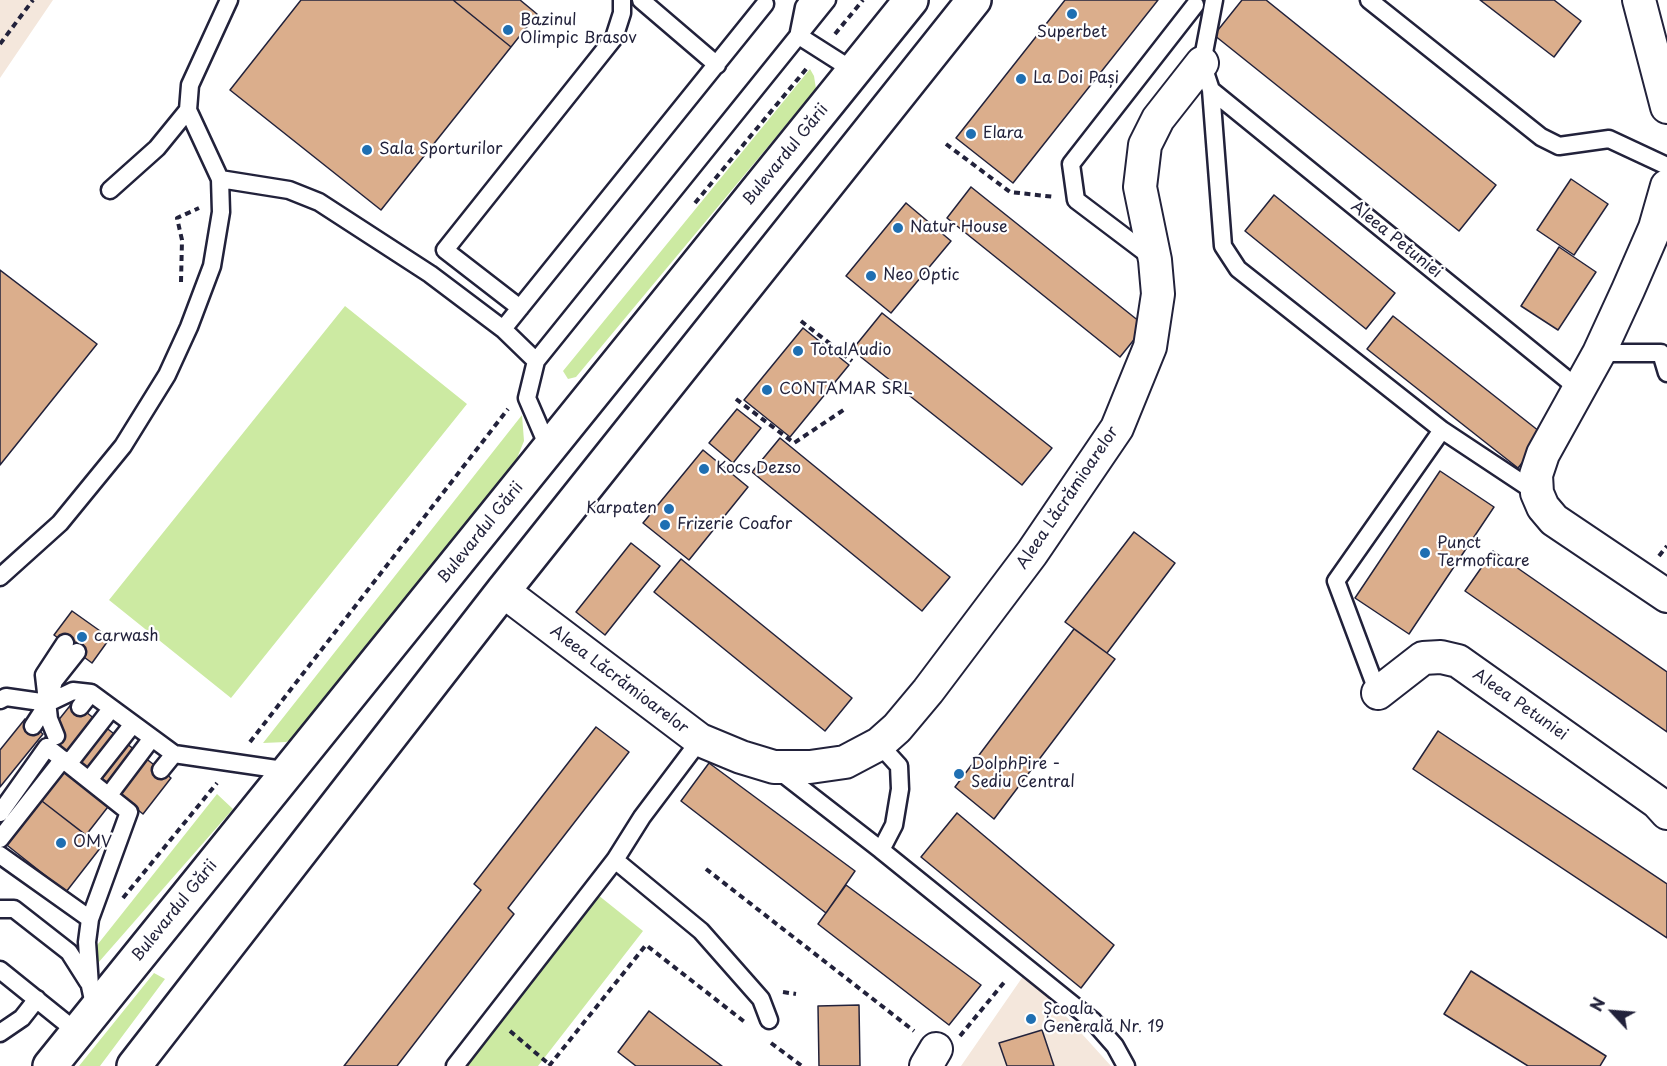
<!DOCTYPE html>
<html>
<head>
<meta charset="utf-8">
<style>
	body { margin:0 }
	#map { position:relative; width:1667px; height:1066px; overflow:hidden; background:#fff; font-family:"Playpen Sans",sans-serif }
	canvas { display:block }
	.north { position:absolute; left:1583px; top:982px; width:60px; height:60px; -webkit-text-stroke:4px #fff; paint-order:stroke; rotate:296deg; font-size:16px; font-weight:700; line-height:24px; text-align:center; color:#22223b }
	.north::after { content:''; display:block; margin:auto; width:21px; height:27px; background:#22223b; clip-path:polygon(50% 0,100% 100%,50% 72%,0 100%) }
</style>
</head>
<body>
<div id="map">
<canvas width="1667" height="1066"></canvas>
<div class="north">N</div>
</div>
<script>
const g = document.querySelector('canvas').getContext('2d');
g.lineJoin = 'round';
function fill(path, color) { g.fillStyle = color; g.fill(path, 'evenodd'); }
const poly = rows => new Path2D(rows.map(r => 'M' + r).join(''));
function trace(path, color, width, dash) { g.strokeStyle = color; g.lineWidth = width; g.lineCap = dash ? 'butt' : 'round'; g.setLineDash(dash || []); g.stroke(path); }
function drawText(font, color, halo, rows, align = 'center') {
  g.font = font + ' "Playpen Sans",sans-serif'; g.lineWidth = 4.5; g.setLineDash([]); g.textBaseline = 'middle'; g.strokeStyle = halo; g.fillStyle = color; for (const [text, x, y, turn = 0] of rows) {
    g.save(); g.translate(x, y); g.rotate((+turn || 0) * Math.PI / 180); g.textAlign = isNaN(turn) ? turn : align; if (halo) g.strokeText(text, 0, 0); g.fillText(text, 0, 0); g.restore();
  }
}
fill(poly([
	[0,0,53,0,0,78],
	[1026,972,1111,1066,961,1066]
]), '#f4e7dc');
fill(poly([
	[810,69,814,76,816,89,576,377,568,379,563,371],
	[345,306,467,404,231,698,109,600],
	[522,415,524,441,515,463,301,735,286,742,263,743],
	[217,794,233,809,98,963,91,955,98,944],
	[598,895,643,931,538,1066,465,1066],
	[154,973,165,979,100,1066,79,1066]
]), '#cceaa2');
const building = poly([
	[301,0,453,0,511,47,381,210,230,90,301,0],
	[453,0,520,0,537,14,511,47,453,0],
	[1065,0,1158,0,1013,183,956,138,1065,0],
	[1242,0,1266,0,1496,185,1459,231,1214,35,1242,0],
	[1480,0,1554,0,1581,21,1554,57,1480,0],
	[1571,179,1608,204,1574,255,1537,230,1571,179],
	[971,187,1145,326,1120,357,947,218,971,187],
	[1274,195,1395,293,1366,329,1245,231,1274,195],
	[906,203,951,241,891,313,846,276,906,203],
	[1559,247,1596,272,1558,330,1521,306,1559,247],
	[0,270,97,344,0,465,0,270],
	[882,313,1052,448,1022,485,852,350,882,313],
	[1393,316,1544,435,1518,468,1367,349,1393,316],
	[803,328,849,365,790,437,744,400,803,328],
	[737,409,761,428,733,463,709,443,737,409],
	[780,438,950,577,922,611,752,472,780,438],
	[703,450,748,487,689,560,643,523,703,450],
	[1440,471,1494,507,1409,634,1355,598,1440,471],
	[1134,532,1175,563,1107,653,1065,622,1134,532],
	[631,543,660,566,605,635,576,612,631,543],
	[1493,551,1667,672,1667,732,1465,591,1493,551],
	[681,559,852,698,825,731,654,592,681,559],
	[72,611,110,638,92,663,54,635,72,611],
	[1074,629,1115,659,994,819,955,787,1074,629],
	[73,702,171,778,143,814,118,794,86,835,38,798,70,757,45,737,73,702],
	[25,719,43,734,0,787,0,750,25,719],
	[596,727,629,752,508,908,514,914,397,1066,344,1066,481,890,474,884,596,727],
	[1438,731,1667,884,1667,938,1413,769,1438,731],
	[709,763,855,871,826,913,681,801,709,763],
	[38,798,101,847,66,892,3,842,38,798],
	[957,813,1114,945,1081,988,921,857,957,813],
	[846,885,981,985,949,1025,818,924,846,885],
	[1471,971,1606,1056,1600,1066,1528,1066,1444,1014,1471,971],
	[859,1005,860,1066,819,1066,818,1006,859,1005],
	[649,1011,691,1043,722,1066,636,1066,618,1052,649,1011],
	[1042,1030,1054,1066,1007,1066,999,1043,1042,1030]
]);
fill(building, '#dbae8c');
trace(building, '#22223b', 1.5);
const lane = poly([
	[641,0,717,65],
	[1214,0,1202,63,1211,90,1223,246,1238,269,1442,430,1537,493],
	[1369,0,1541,137,1559,146,1609,139,1667,166],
	[799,32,804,7,809,0],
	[799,36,854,71],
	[1211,90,1580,390],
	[220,179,289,190,319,202,430,274,503,329],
	[110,190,157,148,188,110],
	[1154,259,1076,200,1071,164,1195,5],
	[520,308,445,250,614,38,622,13,622,0],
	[1599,353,1661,353,1667,373],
	[536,361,503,329,765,4],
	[549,449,527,398,536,361,827,0],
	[0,577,60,523,123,446,167,375,189,327,212,266,221,212,220,179,188,110,190,85,229,0],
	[1378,693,1336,581,1442,430],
	[0,700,6,697,48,703,73,691,91,693,174,754,290,771],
	[80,707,91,693],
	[33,726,48,703,54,681,77,652],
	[56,736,49,719,44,675,65,643],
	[879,744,899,766,900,789,894,825,881,850,1093,1021,1115,1046,1126,1066],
	[69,763,111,709],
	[161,770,174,754],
	[778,770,881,850],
	[89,780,133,724],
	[109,795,152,738],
	[0,813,47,747,129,812,90,919,87,942,90,986,95,1009],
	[0,839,63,759],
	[0,855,90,919],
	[615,860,701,931,761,999,769,1020],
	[0,909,14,909,69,952,88,982],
	[0,970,77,1032],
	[0,1033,22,1018,37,999],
	[455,1066,615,860,642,817,700,740]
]);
const street = poly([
	[1639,0,1667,107],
	[1667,186,1655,228,1628,290,1599,353,1543,454,1536,475,1537,493,1543,507,1554,520,1667,596],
	[503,591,700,740,741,757,774,767,810,767,845,762,879,744,897,728,928,691,1032,553,1117,428,1150,347,1158,294,1155,260,1140,187,1145,145,1158,119,1202,63],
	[1378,693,1423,658,1441,657,1458,661,1657,802,1667,813],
	[926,1066,936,1049]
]);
const secondary = poly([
	[50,1066,911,0],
	[134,1066,503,591,974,0]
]);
trace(lane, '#22223b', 21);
trace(street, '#22223b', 36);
trace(secondary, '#22223b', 38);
trace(poly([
	[835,34,863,0],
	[0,44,33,0],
	[946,144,1010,192,1055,197],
	[695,203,807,68],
	[181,282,182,240,177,218,199,208],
	[801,321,852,361],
	[736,399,794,443,845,409],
	[1659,556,1667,546],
	[250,742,508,409],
	[706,869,914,1031],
	[123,898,217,783],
	[783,992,796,994],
	[510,1031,550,1065],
	[960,1036,1006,980],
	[771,1043,802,1066],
	[549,1066,646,945,746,1023]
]), '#22223b', 4, [6, 4.5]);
trace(lane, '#fff', 16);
trace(street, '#fff', 32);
trace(secondary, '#fff', 33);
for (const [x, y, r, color] of [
	[1072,14,6,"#1f6fb2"],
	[508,30,6,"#1f6fb2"],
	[1021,79,6,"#1f6fb2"],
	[971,134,6,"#1f6fb2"],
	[367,150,6,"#1f6fb2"],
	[898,228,6,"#1f6fb2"],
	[871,276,6,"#1f6fb2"],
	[798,351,6,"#1f6fb2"],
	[767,390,6,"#1f6fb2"],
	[704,469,6,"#1f6fb2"],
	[669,509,6,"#1f6fb2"],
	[665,525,6,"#1f6fb2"],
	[1425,553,6,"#1f6fb2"],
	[82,637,6,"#1f6fb2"],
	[959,774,6,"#1f6fb2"],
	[61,843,6,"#1f6fb2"],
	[1031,1019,6,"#1f6fb2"]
]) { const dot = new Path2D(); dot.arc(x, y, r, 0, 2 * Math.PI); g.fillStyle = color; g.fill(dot); trace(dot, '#fff', 2); }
drawText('16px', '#22223b', '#fff', [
	["Bazinul",520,21],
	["Olimpic Brasov",520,39],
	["Superbet",1072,33,"center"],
	["La Doi Pași",1033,79],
	["Elara",983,134],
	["Sala Sporturilor",379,150],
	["Natur House",910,228],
	["Neo Optic",883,276],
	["TotalAudio",810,351],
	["CONTAMAR SRL",779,390],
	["Kocs Dezso",716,469],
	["Karpaten",657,509,"right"],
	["Frizerie Coafor",677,525],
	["Punct",1437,544],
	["Termoficare",1437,562],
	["carwash",94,637],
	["DolphPire -",971,765],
	["Sediu Central",971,783],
	["OMV",73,843],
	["Școala",1043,1010],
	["Generală Nr. 19",1043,1028]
], 'left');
drawText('16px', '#22223b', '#fff', [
	["Bulevardul Gării",786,155,-51],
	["Aleea Petuniei",1396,240,39],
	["Aleea Lăcrămioarelor",1068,498,-56],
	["Bulevardul Gării",481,533,-51],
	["Aleea Lăcrămioarelor",619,680,37],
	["Aleea Petuniei",1520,705,35],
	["Bulevardul Gării",175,911,-51]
]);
</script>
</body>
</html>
